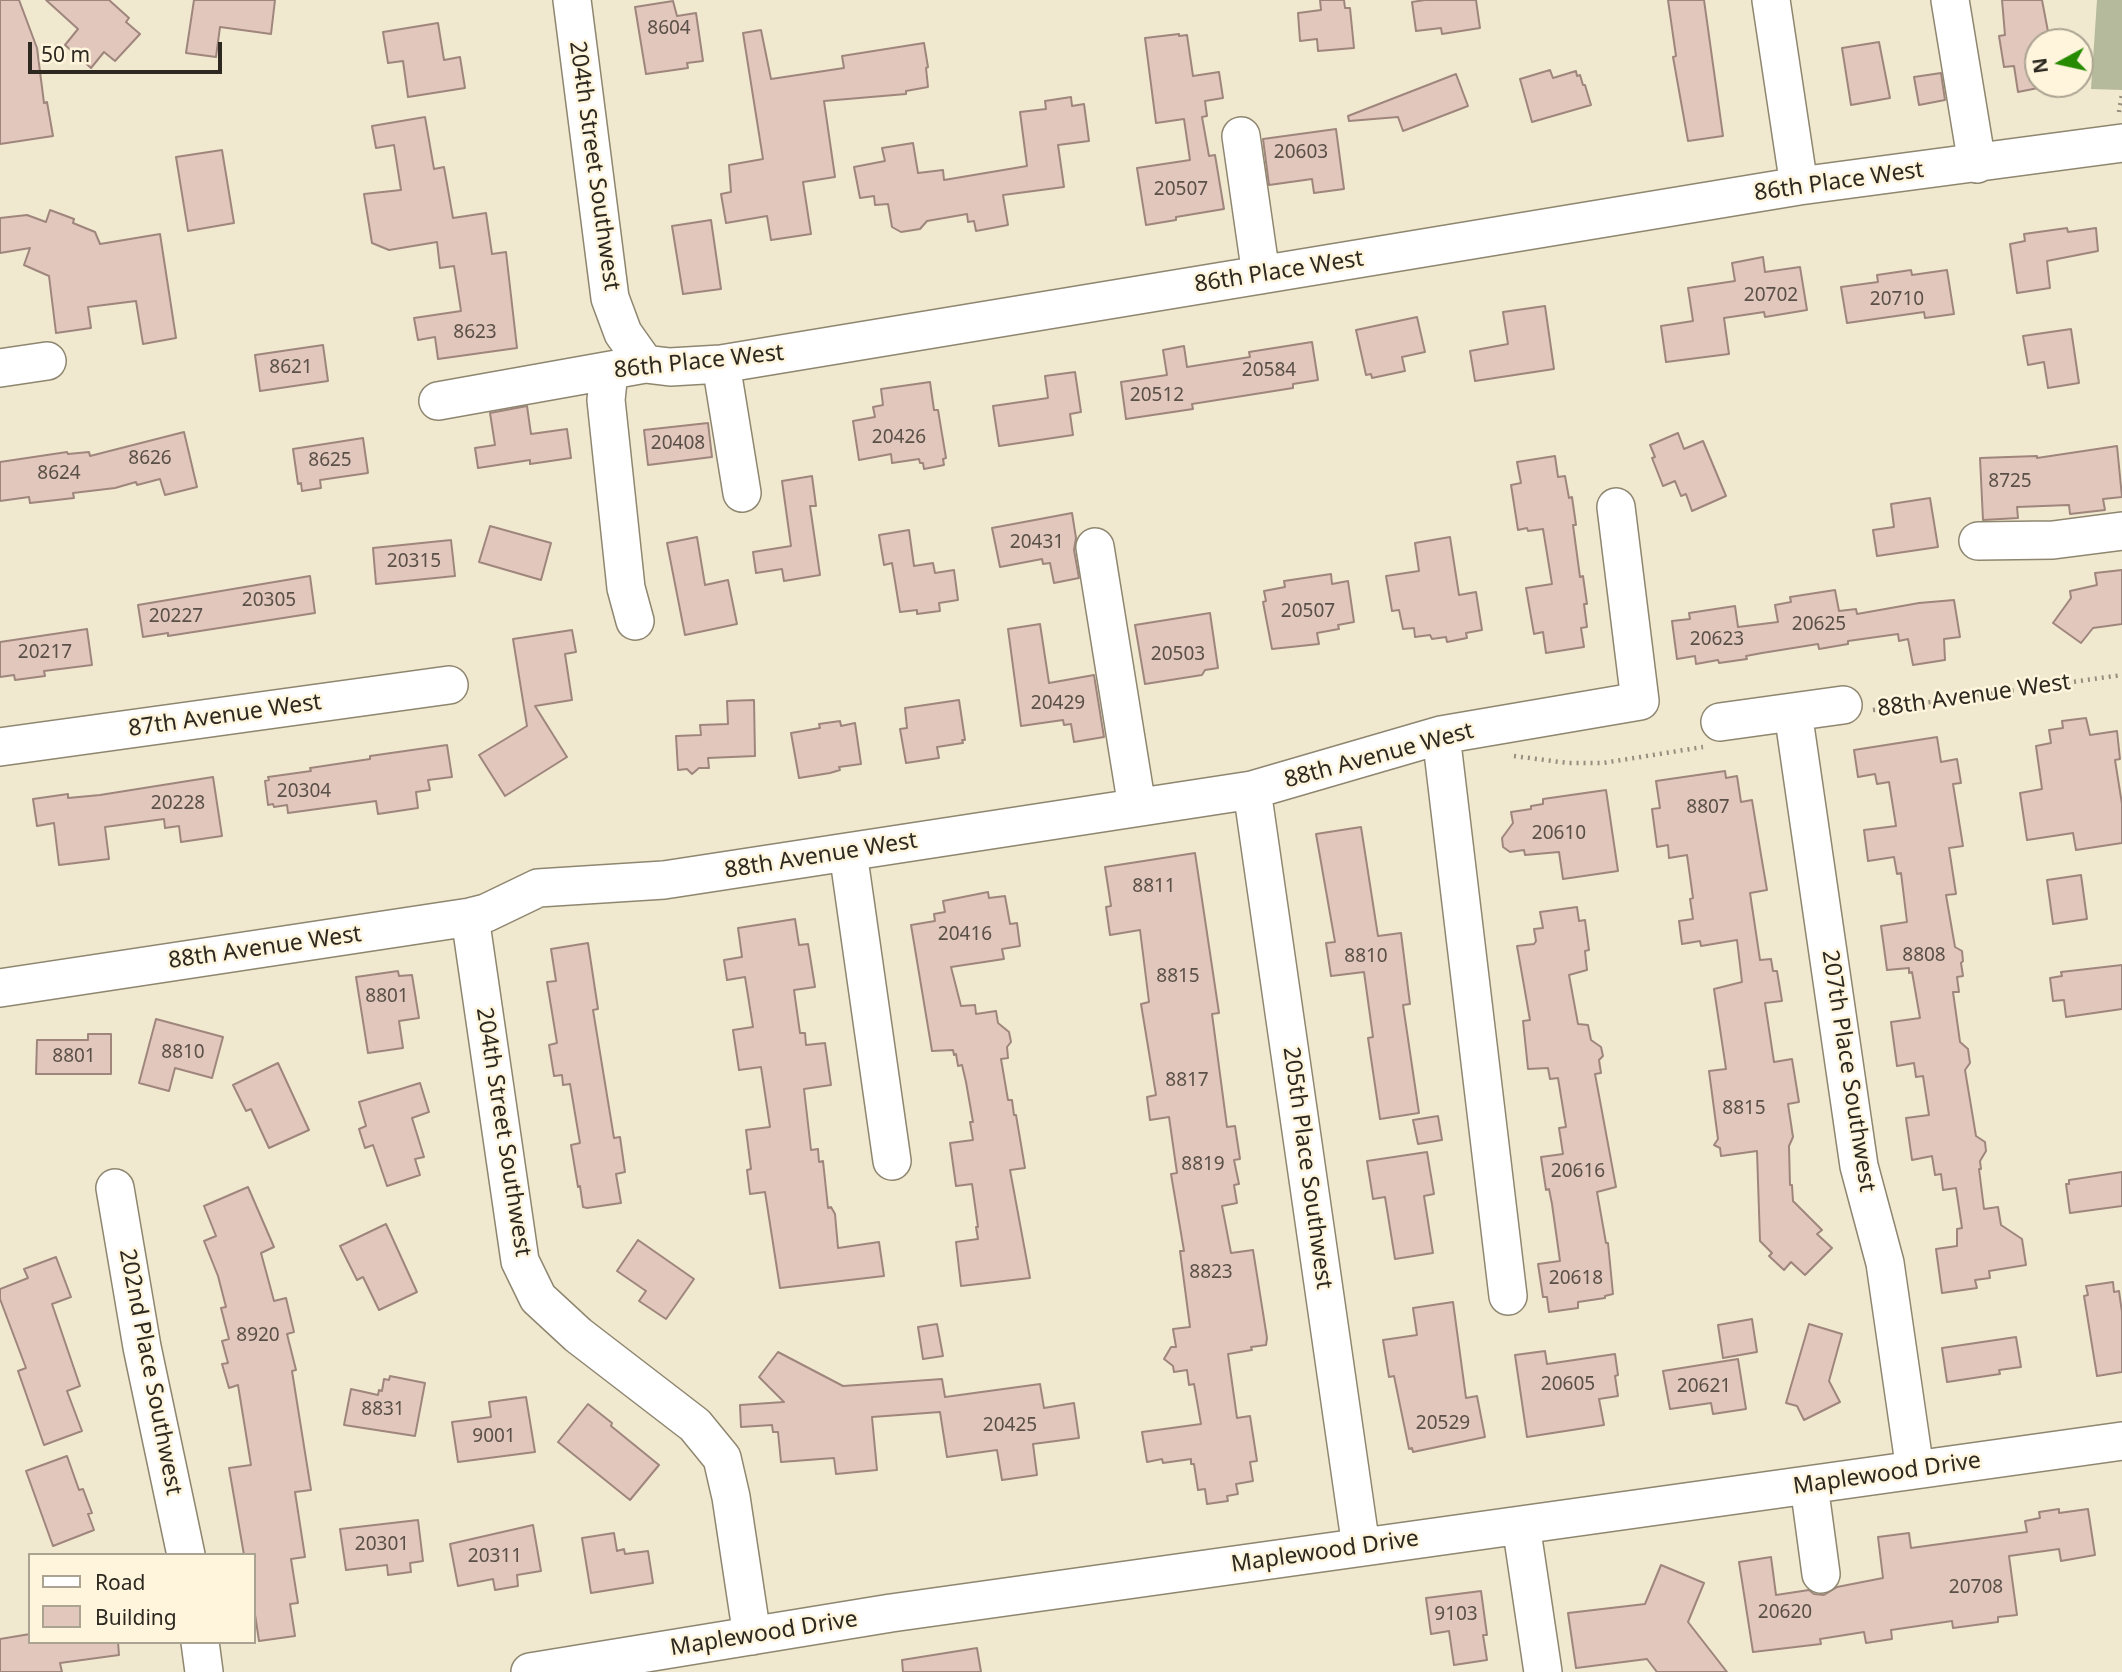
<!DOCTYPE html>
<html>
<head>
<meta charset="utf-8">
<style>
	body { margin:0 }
	#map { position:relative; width:2122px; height:1672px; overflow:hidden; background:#f1e8d0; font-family:"Noto Sans",sans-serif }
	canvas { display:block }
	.legend { position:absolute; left:28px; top:1553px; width:228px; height:91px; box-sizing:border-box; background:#fff5dd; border:2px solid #aba391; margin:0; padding:9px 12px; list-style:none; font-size:21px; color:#2d2920 }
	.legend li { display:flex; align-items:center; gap:14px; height:35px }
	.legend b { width:35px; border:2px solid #aba391 }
	.north { position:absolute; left:2024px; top:28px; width:70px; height:70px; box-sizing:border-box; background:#fff5dd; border:2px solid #aba391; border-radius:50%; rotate:262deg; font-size:19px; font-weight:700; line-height:28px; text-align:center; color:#2d2920 }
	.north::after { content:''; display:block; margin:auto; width:24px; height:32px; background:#268b00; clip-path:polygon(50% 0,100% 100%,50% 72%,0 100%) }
	.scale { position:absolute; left:28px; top:42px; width:194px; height:32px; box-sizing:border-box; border:4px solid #2d2920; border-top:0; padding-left:9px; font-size:21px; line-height:24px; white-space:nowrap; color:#2d2920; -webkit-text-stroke:5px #fff5dd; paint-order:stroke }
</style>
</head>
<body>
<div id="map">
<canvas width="2122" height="1672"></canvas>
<ul class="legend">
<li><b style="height:9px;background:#fff"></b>Road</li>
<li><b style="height:19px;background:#e2c7bd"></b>Building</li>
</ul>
<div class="north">N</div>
<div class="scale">50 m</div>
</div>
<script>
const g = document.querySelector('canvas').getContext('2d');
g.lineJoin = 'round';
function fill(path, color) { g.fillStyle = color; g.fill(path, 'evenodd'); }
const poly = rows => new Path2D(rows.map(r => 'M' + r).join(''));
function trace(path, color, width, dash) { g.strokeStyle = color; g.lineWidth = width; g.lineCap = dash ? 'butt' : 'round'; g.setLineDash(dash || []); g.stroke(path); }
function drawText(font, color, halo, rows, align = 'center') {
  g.font = font + ' "Noto Sans",sans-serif'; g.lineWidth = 5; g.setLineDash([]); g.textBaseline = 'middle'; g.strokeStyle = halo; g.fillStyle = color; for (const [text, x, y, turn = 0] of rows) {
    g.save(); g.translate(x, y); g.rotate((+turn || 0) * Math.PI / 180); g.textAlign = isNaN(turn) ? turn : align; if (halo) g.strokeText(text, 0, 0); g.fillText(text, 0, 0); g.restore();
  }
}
fill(poly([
	[2097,0,2122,0,2122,90,2091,89]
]), '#b6ba9c');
const building = poly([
	[0,0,19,0,37,48,44,103,47,102,53,136,0,144,0,0],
	[46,0,109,0,129,18,126,22,140,34,115,61,104,52,91,68,65,45,78,29,46,0],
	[194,0,275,0,271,34,220,27,216,57,186,53,194,0],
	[1320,0,1344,0,1345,8,1350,8,1354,48,1318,51,1317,39,1300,41,1298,13,1321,10,1320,0],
	[1425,0,1476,0,1480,28,1442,34,1441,28,1416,31,1412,2,1425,0],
	[1668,0,1704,0,1723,136,1688,141,1673,57,1676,56,1668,0],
	[2002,0,2042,0,2050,42,2038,42,2038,88,2018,92,2014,66,2004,67,1999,36,2005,35,2002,0],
	[673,1,677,16,696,13,703,61,687,63,688,68,646,74,635,7,673,1],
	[438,23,444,60,460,57,465,88,408,97,403,61,388,63,383,32,438,23],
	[761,30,771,79,844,68,842,56,924,43,928,67,926,68,928,87,906,91,906,94,824,101,835,177,803,182,811,234,771,240,767,216,726,223,721,194,731,192,729,165,763,159,743,33,761,30],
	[1179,34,1179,36,1187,35,1193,76,1219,72,1223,98,1205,101,1207,116,1202,117,1209,156,1215,155,1224,209,1176,217,1176,220,1146,225,1137,168,1190,160,1184,119,1156,123,1145,38,1179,34],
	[1879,42,1890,98,1851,105,1842,48,1879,42],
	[1550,70,1553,78,1576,71,1577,76,1580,75,1583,85,1585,85,1591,105,1532,122,1520,79,1550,70],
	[1941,73,1945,100,1919,105,1914,77,1941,73],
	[1456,74,1468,106,1403,131,1398,117,1349,121,1348,116,1456,74],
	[1071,97,1072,106,1084,104,1089,141,1058,145,1064,187,1003,195,1008,225,976,231,974,221,968,222,967,214,927,221,920,229,901,232,892,227,888,204,875,205,874,196,860,198,854,167,885,161,882,148,913,143,918,173,943,170,944,180,1027,166,1020,112,1046,109,1045,101,1071,97],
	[425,117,434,169,444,167,453,218,486,213,492,254,506,252,517,348,438,359,435,337,418,340,414,318,461,311,454,266,440,268,437,242,389,250,372,243,364,194,401,190,394,145,376,148,372,126,425,117],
	[1336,129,1344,189,1314,193,1312,179,1269,185,1263,139,1336,129],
	[222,150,234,223,188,231,176,157,222,150],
	[50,210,74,219,73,223,95,232,100,244,160,234,176,338,143,344,136,301,88,307,91,328,56,333,49,276,24,265,30,248,0,253,0,218,27,215,46,222,50,210],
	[711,220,721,289,683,294,672,226,711,220],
	[2067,228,2068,232,2096,228,2098,251,2047,261,2050,288,2017,293,2010,244,2025,241,2024,234,2067,228],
	[1763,257,1765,272,1800,267,1807,310,1765,317,1764,312,1724,318,1729,354,1666,362,1661,326,1693,321,1688,288,1735,281,1732,263,1763,257],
	[1911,270,1912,275,1947,270,1954,314,1925,318,1924,312,1847,323,1841,287,1878,282,1877,275,1911,270],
	[1545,306,1554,369,1475,381,1470,351,1508,344,1503,312,1545,306],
	[1417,317,1425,352,1402,357,1405,371,1372,378,1371,374,1366,375,1356,330,1417,317],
	[2071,329,2079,383,2048,388,2044,362,2028,365,2023,336,2071,329],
	[1312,342,1318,380,1293,384,1293,388,1192,404,1193,409,1126,419,1121,382,1167,375,1163,350,1184,346,1187,367,1250,357,1249,352,1312,342],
	[323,345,328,381,260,391,255,355,323,345],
	[1075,372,1081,412,1070,414,1073,435,999,446,993,406,1048,398,1045,376,1075,372],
	[930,382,934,410,938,410,946,458,943,459,944,465,924,469,923,463,920,463,919,459,892,463,891,454,859,460,853,421,875,417,873,407,883,405,881,389,930,382],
	[527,406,531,434,567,429,571,458,530,464,530,460,478,468,475,448,495,445,490,413,527,406],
	[708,423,712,457,648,465,644,430,708,423],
	[184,432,197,487,165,495,160,479,137,485,136,482,115,488,73,493,74,498,30,503,29,497,0,501,0,462,67,452,68,454,89,452,90,456,184,432],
	[1678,433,1684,449,1703,441,1726,496,1692,511,1686,494,1681,496,1675,481,1663,486,1652,458,1655,457,1650,445,1678,433],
	[363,438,368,473,320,480,321,488,302,491,301,483,298,484,293,449,363,438],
	[2117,446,2122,497,2103,499,2105,510,2070,514,2069,505,2017,507,2018,518,1983,520,1980,458,2037,456,2037,458,2117,446],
	[1555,456,1558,477,1565,476,1569,498,1572,497,1576,525,1573,525,1580,577,1583,576,1587,604,1584,604,1587,627,1581,628,1584,647,1546,653,1543,632,1534,634,1526,588,1552,584,1543,529,1528,531,1527,528,1518,530,1511,485,1521,483,1517,462,1555,456],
	[812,476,816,506,810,506,820,575,784,581,782,569,756,573,753,552,791,546,782,481,812,476],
	[1930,498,1938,547,1877,556,1873,530,1894,527,1891,504,1930,498],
	[1072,513,1076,538,1074,550,1079,578,1054,583,1050,563,1043,564,1042,559,1000,567,992,528,1072,513],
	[490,526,551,543,541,580,479,562,490,526],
	[909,530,914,566,933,563,935,573,954,570,958,600,939,603,940,611,917,614,917,610,900,612,892,563,884,565,879,535,909,530],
	[697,537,705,585,728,580,737,624,685,635,667,543,697,537],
	[1450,537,1459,595,1476,592,1482,630,1466,633,1467,638,1447,642,1446,637,1432,639,1430,635,1415,637,1414,628,1403,629,1399,610,1392,611,1386,576,1419,571,1415,543,1450,537],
	[451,540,455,576,376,584,373,548,451,540],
	[2122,570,2122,624,2093,628,2081,643,2053,623,2071,598,2070,591,2097,585,2095,573,2122,570],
	[1331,574,1332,584,1348,581,1354,622,1338,625,1339,629,1317,633,1319,644,1272,649,1263,602,1266,601,1264,591,1285,587,1284,581,1331,574],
	[310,576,315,613,168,636,168,633,143,637,138,605,310,576],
	[1835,590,1839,611,1856,609,1857,614,1919,603,1954,600,1960,637,1944,639,1945,660,1913,665,1908,639,1899,641,1898,634,1848,641,1848,644,1819,649,1818,644,1762,653,1746,656,1747,659,1719,663,1718,660,1696,664,1695,656,1677,659,1672,621,1690,619,1689,613,1735,606,1738,627,1778,622,1775,605,1791,602,1790,597,1835,590],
	[1210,613,1218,668,1205,670,1202,675,1145,684,1135,625,1210,613],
	[1040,624,1049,683,1094,675,1104,737,1074,742,1071,724,1064,725,1063,720,1021,726,1008,629,1040,624],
	[87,629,92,665,44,671,45,676,15,680,14,675,0,677,0,642,87,629],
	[572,630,576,652,565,654,572,700,535,706,567,757,505,796,479,755,527,726,513,639,572,630],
	[754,700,755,756,708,758,709,768,699,768,692,774,687,769,678,770,676,736,701,735,700,725,728,724,727,701,754,700],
	[959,700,965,740,962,740,963,743,937,747,939,758,906,763,900,729,907,728,905,708,959,700],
	[2086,718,2090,735,2117,731,2120,759,2115,760,2122,804,2122,843,2076,850,2073,833,2027,840,2020,793,2042,789,2036,746,2051,743,2049,730,2063,728,2062,721,2086,718],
	[840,721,841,726,855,723,861,764,839,767,840,770,830,773,799,778,791,733,820,728,819,724,840,721],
	[1937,737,1941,762,1957,759,1961,783,1953,784,1963,846,1949,848,1956,894,1946,895,1955,947,1962,951,1963,961,1961,963,1963,976,1957,977,1959,992,1953,992,1960,1042,1968,1049,1970,1063,1965,1070,1976,1136,1985,1142,1986,1151,1980,1161,1981,1169,1979,1169,1984,1209,1998,1207,2001,1225,2022,1239,2026,1265,1989,1271,1990,1278,1975,1280,1977,1288,1942,1293,1936,1249,1957,1246,1957,1229,1962,1228,1956,1188,1943,1190,1941,1174,1935,1175,1932,1156,1912,1160,1906,1118,1929,1115,1923,1076,1916,1077,1914,1063,1897,1066,1891,1022,1920,1018,1912,972,1909,973,1909,968,1887,970,1881,926,1907,922,1901,873,1897,874,1894,857,1868,861,1864,830,1896,826,1889,782,1877,784,1875,774,1858,777,1854,750,1937,737],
	[447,745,452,777,428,780,430,790,416,792,418,808,378,814,376,801,288,813,287,805,274,807,273,804,268,805,265,781,269,780,268,777,311,771,310,768,370,759,370,756,447,745],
	[1725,771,1726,778,1737,776,1741,802,1752,800,1761,855,1767,890,1750,893,1760,960,1771,959,1773,971,1777,971,1782,1001,1765,1003,1774,1062,1792,1059,1799,1102,1788,1104,1793,1137,1789,1146,1790,1185,1792,1185,1793,1201,1822,1230,1817,1234,1832,1248,1805,1275,1791,1262,1784,1270,1769,1256,1772,1253,1760,1241,1757,1151,1721,1156,1720,1148,1714,1145,1718,1139,1709,1071,1726,1069,1714,989,1742,982,1737,940,1701,946,1700,941,1682,944,1679,921,1693,919,1690,899,1693,898,1687,855,1669,858,1668,845,1657,847,1652,809,1660,808,1656,781,1725,771],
	[213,777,222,836,181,842,179,826,165,828,164,819,105,827,109,859,59,865,54,823,37,826,33,799,68,794,68,798,100,795,213,777],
	[1606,790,1618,871,1563,879,1559,852,1525,855,1524,850,1510,852,1503,847,1502,838,1513,823,1511,812,1531,809,1531,806,1543,804,1543,799,1606,790],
	[1361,827,1378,936,1401,933,1410,1004,1403,1005,1419,1113,1380,1119,1368,1038,1373,1037,1364,972,1331,976,1326,943,1335,942,1316,834,1361,827],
	[1195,853,1219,1013,1212,1014,1227,1127,1235,1126,1240,1159,1234,1160,1239,1184,1234,1185,1237,1203,1222,1206,1231,1253,1253,1250,1267,1338,1266,1345,1251,1347,1252,1350,1228,1354,1237,1418,1250,1416,1257,1461,1250,1462,1253,1481,1236,1484,1238,1494,1227,1496,1228,1501,1207,1504,1205,1489,1198,1490,1194,1464,1191,1464,1191,1459,1163,1463,1162,1459,1147,1462,1142,1432,1201,1424,1194,1384,1189,1385,1187,1370,1174,1372,1173,1366,1164,1359,1171,1347,1176,1347,1173,1329,1190,1327,1180,1251,1184,1251,1171,1174,1177,1173,1169,1117,1150,1120,1147,1097,1156,1095,1141,1004,1149,1002,1140,930,1110,935,1106,907,1111,906,1105,867,1195,853],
	[2081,875,2087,919,2053,924,2047,880,2081,875],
	[988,892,989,898,1005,896,1010,924,1017,923,1020,946,1002,949,1004,959,951,967,961,1006,975,1005,976,1014,996,1011,998,1023,1009,1032,1011,1042,1007,1047,1008,1058,1001,1059,1008,1100,1012,1100,1014,1115,1016,1115,1025,1168,1010,1170,1030,1278,961,1286,956,1242,978,1239,976,1227,978,1227,972,1184,956,1186,950,1143,973,1140,970,1122,973,1122,966,1082,962,1065,958,1066,956,1054,954,1055,953,1050,932,1051,911,925,935,921,934,914,945,912,943,901,988,892],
	[1577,907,1579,921,1585,920,1589,950,1585,951,1587,970,1569,975,1578,1024,1588,1025,1591,1040,1601,1047,1603,1056,1599,1060,1601,1073,1595,1074,1616,1187,1597,1192,1606,1243,1608,1243,1613,1294,1605,1296,1605,1298,1578,1302,1578,1308,1549,1312,1547,1297,1543,1297,1538,1264,1560,1261,1552,1204,1549,1189,1546,1190,1541,1157,1563,1154,1559,1128,1566,1127,1558,1078,1550,1079,1548,1068,1528,1069,1523,1021,1530,1020,1517,946,1534,944,1536,941,1534,929,1543,928,1540,912,1577,907],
	[795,919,799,945,808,944,815,987,794,990,800,1033,805,1033,806,1045,825,1043,831,1085,804,1089,811,1150,818,1149,819,1162,823,1161,828,1208,831,1207,835,1214,838,1248,879,1242,884,1276,780,1288,765,1192,750,1194,747,1170,751,1169,746,1130,770,1127,761,1067,739,1070,733,1030,753,1027,745,977,727,980,724,960,742,957,738,928,795,919],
	[588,943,598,1009,593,1010,614,1138,620,1137,625,1172,616,1174,621,1203,587,1208,583,1207,580,1186,578,1187,571,1145,580,1143,570,1084,563,1085,562,1075,554,1076,549,1045,557,1043,547,982,556,981,551,949,588,943],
	[2122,965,2122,1009,2066,1017,2064,1000,2053,1001,2050,978,2062,976,2061,972,2122,965],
	[398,971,399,976,412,975,419,1018,399,1021,403,1048,368,1053,356,977,398,971],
	[156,1019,223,1037,212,1078,175,1068,169,1091,139,1083,156,1019],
	[88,1034,111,1034,111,1074,36,1074,37,1040,88,1040,88,1034],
	[278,1063,309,1130,269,1148,251,1109,246,1111,233,1085,278,1063],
	[420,1083,429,1112,412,1118,424,1157,415,1159,420,1175,387,1186,373,1145,365,1148,359,1129,366,1126,359,1102,420,1083],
	[1438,1116,1442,1140,1418,1144,1413,1120,1438,1116],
	[1427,1152,1434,1194,1424,1196,1433,1253,1395,1259,1385,1197,1373,1199,1367,1161,1427,1152],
	[2122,1172,2122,1206,2070,1213,2066,1184,2069,1184,2069,1180,2122,1172],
	[248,1187,274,1247,261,1253,274,1301,286,1298,294,1332,287,1334,296,1370,292,1371,311,1490,295,1492,305,1557,291,1559,298,1603,290,1604,295,1636,259,1641,254,1608,254,1555,244,1555,229,1468,251,1465,238,1385,229,1388,222,1364,228,1363,222,1341,229,1339,221,1308,226,1307,218,1276,204,1241,216,1236,204,1206,248,1187],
	[386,1224,417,1292,379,1310,363,1277,357,1280,340,1246,386,1224],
	[638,1240,694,1279,666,1319,639,1301,646,1291,617,1271,638,1240],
	[56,1257,71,1297,52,1304,80,1386,67,1391,82,1431,44,1445,18,1371,26,1368,0,1299,0,1289,28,1278,24,1269,56,1257],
	[2113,1282,2114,1292,2119,1291,2122,1312,2122,1372,2097,1376,2084,1296,2088,1295,2086,1286,2113,1282],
	[1453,1302,1466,1398,1477,1396,1485,1437,1413,1452,1412,1448,1409,1449,1394,1376,1389,1377,1383,1340,1417,1335,1413,1308,1453,1302],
	[1752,1319,1757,1352,1723,1358,1718,1325,1752,1319],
	[937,1324,943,1356,923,1359,918,1327,937,1324],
	[1809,1324,1842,1334,1829,1381,1840,1402,1804,1420,1797,1406,1786,1403,1809,1324],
	[2016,1337,2021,1367,1999,1370,2000,1374,1947,1382,1942,1348,2016,1337],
	[1545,1351,1547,1364,1615,1354,1618,1375,1615,1376,1618,1396,1599,1399,1604,1425,1527,1437,1515,1355,1545,1351],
	[778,1352,843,1386,942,1379,945,1397,1040,1384,1044,1408,1074,1403,1079,1438,1033,1444,1037,1475,1002,1480,997,1450,947,1457,940,1412,872,1417,877,1470,836,1474,834,1458,781,1462,778,1432,773,1432,772,1425,741,1427,740,1405,784,1402,759,1377,778,1352],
	[1738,1359,1746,1409,1713,1414,1711,1403,1670,1409,1663,1371,1738,1359],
	[390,1376,425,1383,415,1436,344,1425,351,1389,378,1395,379,1390,382,1391,384,1379,389,1380,390,1376],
	[526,1397,535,1452,458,1462,452,1422,491,1417,489,1402,526,1397],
	[588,1404,612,1423,611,1426,659,1465,630,1500,558,1442,588,1404],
	[67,1456,79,1490,83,1489,92,1513,88,1514,94,1530,53,1546,26,1471,67,1456],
	[2059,1509,2059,1513,2088,1509,2095,1555,2061,1561,2059,1549,2009,1556,2017,1615,1998,1617,1998,1622,1953,1628,1952,1621,1891,1630,1892,1639,1866,1643,1864,1632,1820,1639,1821,1644,1753,1652,1739,1562,1771,1557,1776,1595,1809,1590,1814,1594,1824,1595,1837,1587,1883,1578,1878,1537,1909,1533,1911,1548,2027,1532,2025,1521,2040,1518,2039,1512,2059,1509],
	[418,1520,423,1561,410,1563,411,1572,388,1575,387,1565,346,1570,340,1529,418,1520],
	[533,1525,541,1571,517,1575,518,1586,495,1590,493,1579,458,1586,450,1544,533,1525],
	[614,1533,617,1551,624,1549,625,1554,648,1551,653,1583,591,1593,582,1538,614,1533],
	[1661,1565,1704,1583,1688,1622,1727,1672,1657,1672,1647,1659,1576,1668,1568,1613,1645,1604,1661,1565],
	[1481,1591,1487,1635,1483,1635,1487,1660,1454,1665,1449,1631,1431,1634,1426,1598,1481,1591],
	[30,1634,30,1642,118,1642,119,1655,60,1663,62,1672,0,1672,0,1639,30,1634],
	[977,1648,981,1672,903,1672,902,1660,977,1648]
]);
fill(building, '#e2c7bd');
trace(building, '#9f867d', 2);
const minor = poly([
	[572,0,610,298,623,333,645,364],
	[1771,0,1799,186],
	[1950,0,1977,164],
	[1241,136,1261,275],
	[721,364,742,493],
	[0,368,47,361],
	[609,371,606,400,626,588,635,621],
	[438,401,645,364,670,367,721,364,1799,186,2122,143],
	[1978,541,2053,540,2122,531],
	[1095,547,1137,807],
	[1793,712,1859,1166,1885,1263,1915,1470],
	[1720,722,1843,705],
	[1441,735,1508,1296],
	[0,747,449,685],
	[1252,790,1361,1547],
	[848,852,892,1161],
	[470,917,520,1261,538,1298,578,1335,695,1425,722,1458,731,1497,752,1636],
	[0,988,470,917,486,913,538,888,664,880,1252,790,1441,735,1640,701,1616,507],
	[115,1188,142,1347,186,1555],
	[1809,1485,1821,1574],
	[1521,1525,1543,1672],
	[200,1642,204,1672],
	[530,1672,891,1613,2122,1441]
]);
trace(minor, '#8f8670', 40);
trace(poly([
	[2119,112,2122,94],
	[1873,710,2122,675],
	[1514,756,1568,763,1603,763,1703,747]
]), '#948e7d', 4.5, [2, 5]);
trace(minor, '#fff', 37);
drawText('19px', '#5a5047', null, [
	["8604",669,29],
	["20603",1301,153],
	["20507",1181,190],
	["20702",1771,296],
	["20710",1897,300],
	["8623",475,333],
	["8621",291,368],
	["20584",1269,371],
	["20512",1157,396],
	["20426",899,438],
	["20408",678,444],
	["8626",150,459],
	["8625",330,461],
	["8624",59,474],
	["8725",2010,482],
	["20431",1037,543],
	["20315",414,562],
	["20305",269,601],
	["20507",1308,612],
	["20227",176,617],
	["20625",1819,625],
	["20623",1717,640],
	["20217",45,653],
	["20503",1178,655],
	["20429",1058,704],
	["20304",304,792],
	["20228",178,804],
	["8807",1708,808],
	["20610",1559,834],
	["8811",1154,887],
	["20416",965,935],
	["8808",1924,956],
	["8810",1366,957],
	["8815",1178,977],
	["8801",387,997],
	["8810",183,1053],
	["8801",74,1057],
	["8817",1187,1081],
	["8815",1744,1109],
	["8819",1203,1165],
	["20616",1578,1172],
	["8823",1211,1273],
	["20618",1576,1279],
	["8920",258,1336],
	["20605",1568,1385],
	["20621",1704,1387],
	["8831",383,1410],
	["20529",1443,1424],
	["20425",1010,1426],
	["9001",494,1437],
	["20301",382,1545],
	["20311",495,1557],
	["20708",1976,1588],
	["20620",1785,1613],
	["9103",1456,1615]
]);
drawText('23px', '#2d2920', '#fff5dd', [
	["204th Street Southwest",594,166,82],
	["86th Place West",1839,182,-8],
	["86th Place West",1279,272,-9],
	["86th Place West",699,362,-6],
	["88th Avenue West",1974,696,-8],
	["87th Avenue West",225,716,-8],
	["88th Avenue West",1379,756,-15],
	["88th Avenue West",821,856,-9],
	["88th Avenue West",265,948,-8],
	["207th Place Southwest",1848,1071,81],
	["204th Street Southwest",503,1132,81],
	["205th Place Southwest",1307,1168,82],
	["202nd Place Southwest",150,1372,79],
	["Maplewood Drive",1887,1474,-8],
	["Maplewood Drive",1325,1552,-8],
	["Maplewood Drive",764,1634,-9]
]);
</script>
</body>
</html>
